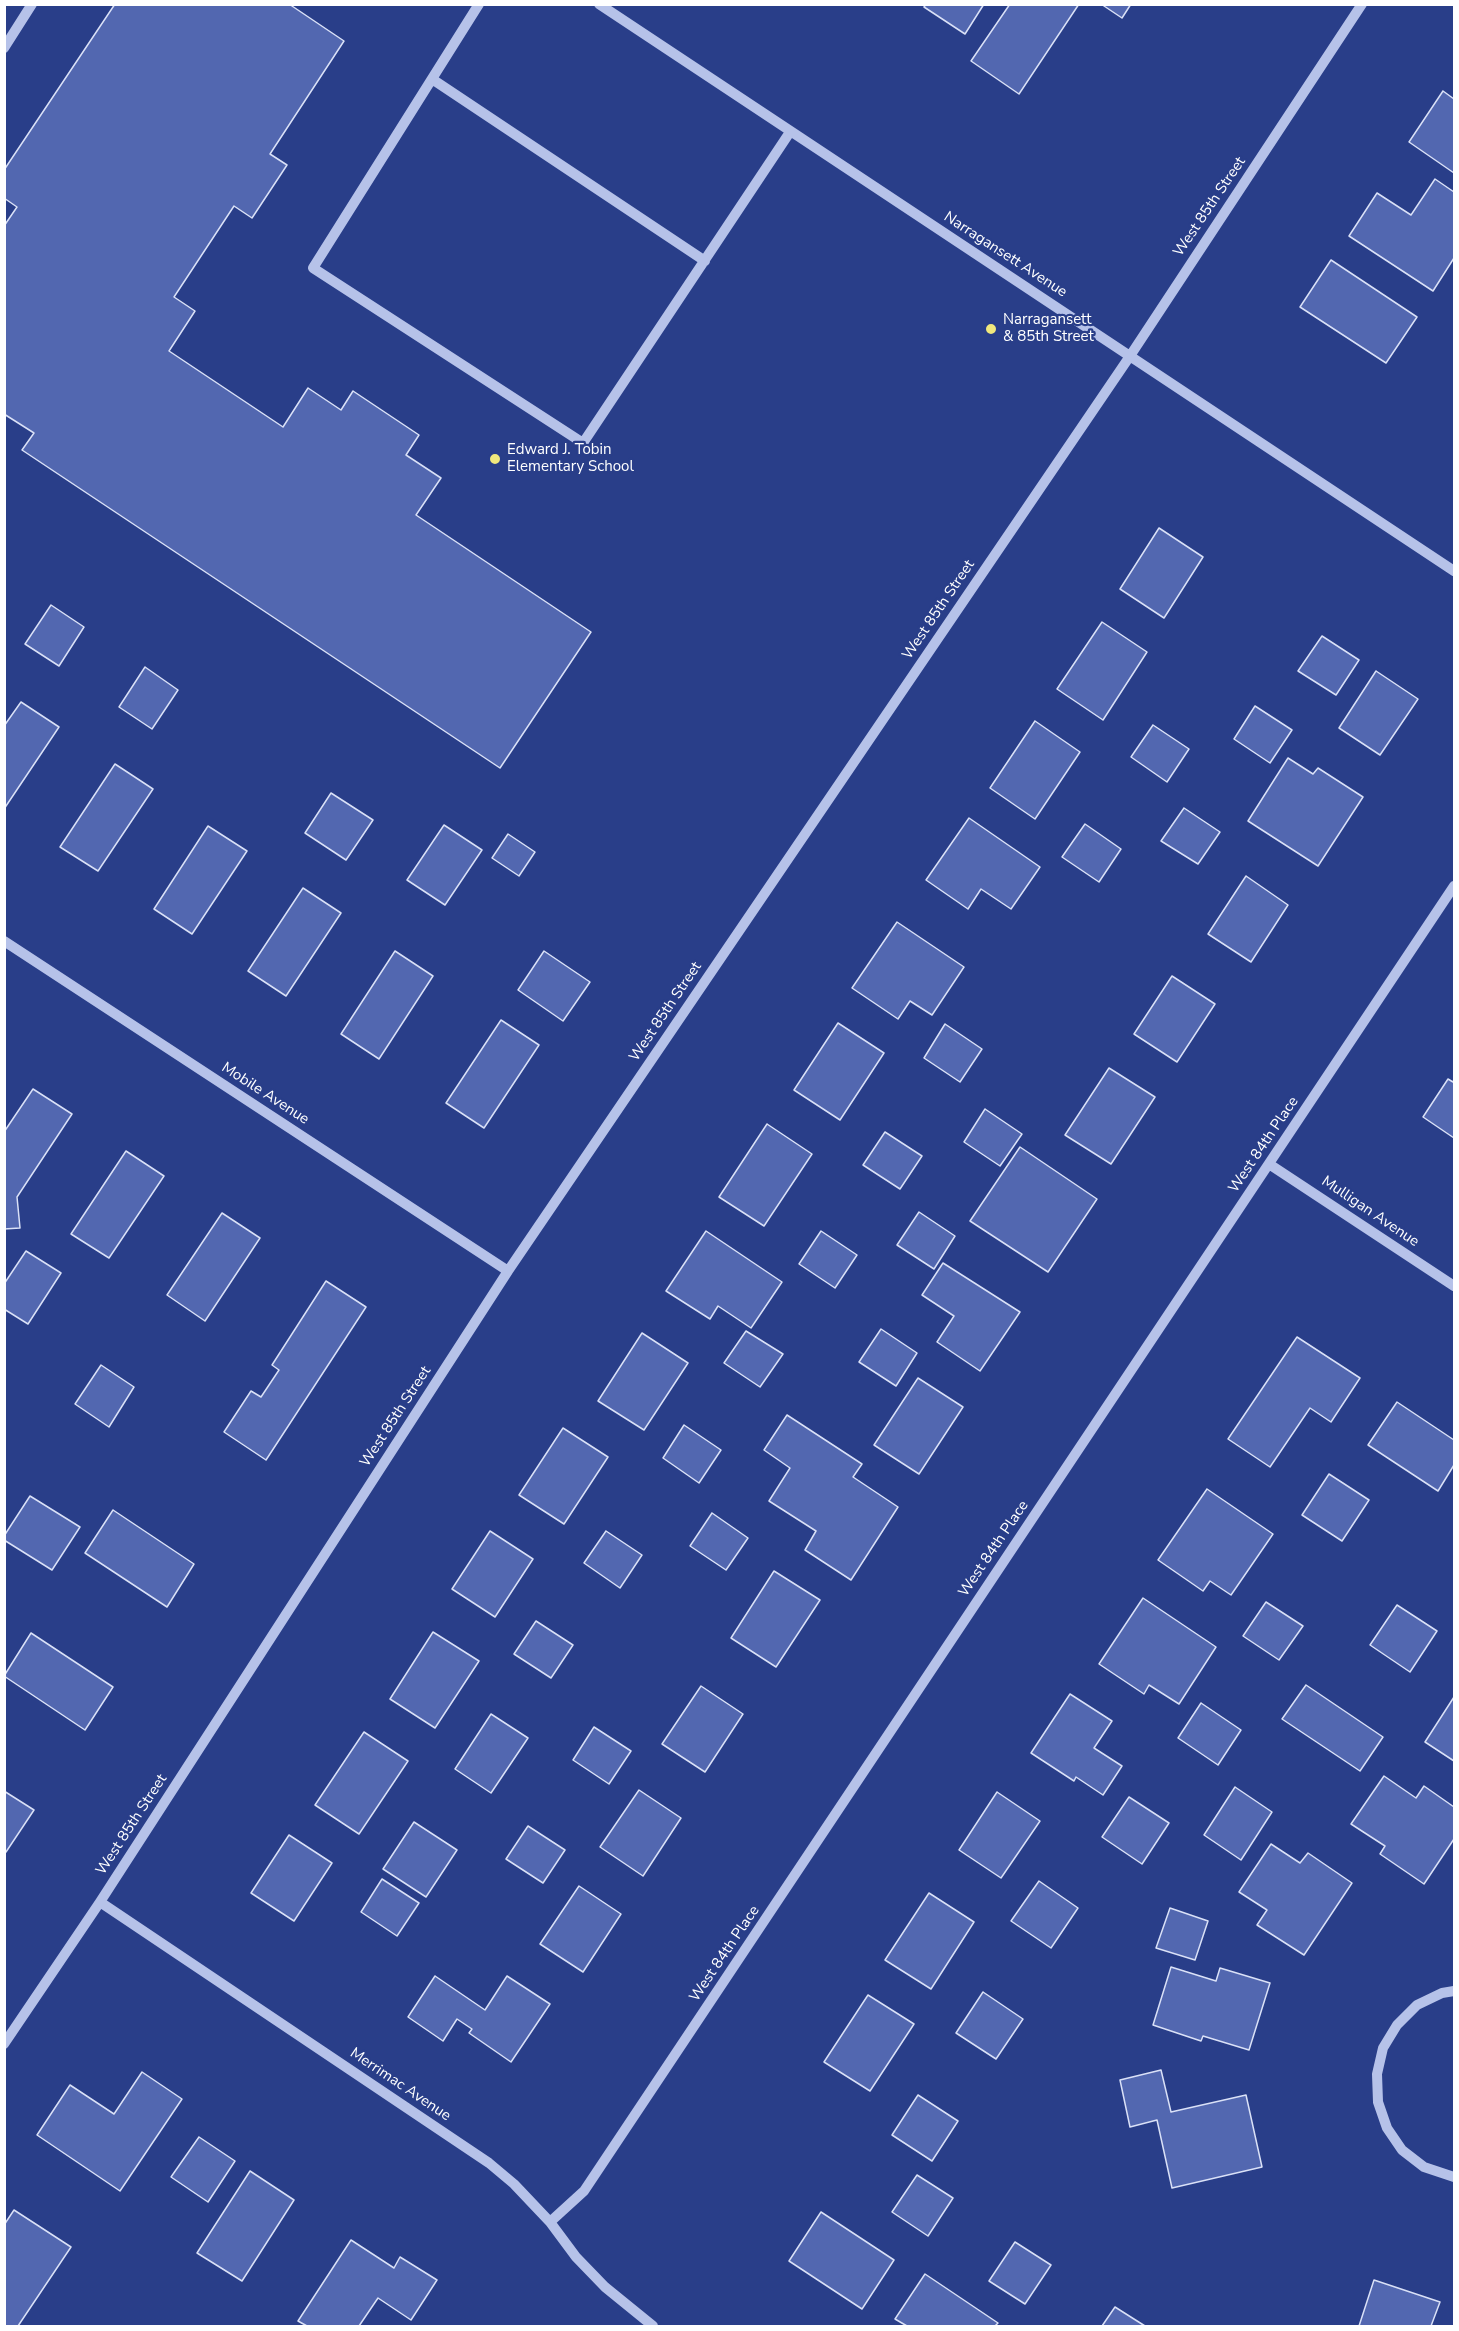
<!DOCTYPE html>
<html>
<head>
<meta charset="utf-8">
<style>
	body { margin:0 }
	#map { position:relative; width:1459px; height:2331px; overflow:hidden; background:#293e89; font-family:"Nunito Sans",sans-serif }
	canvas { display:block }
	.frame { position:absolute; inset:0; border:6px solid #fff; pointer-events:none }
</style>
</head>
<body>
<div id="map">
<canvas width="1459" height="2331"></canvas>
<div class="frame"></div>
</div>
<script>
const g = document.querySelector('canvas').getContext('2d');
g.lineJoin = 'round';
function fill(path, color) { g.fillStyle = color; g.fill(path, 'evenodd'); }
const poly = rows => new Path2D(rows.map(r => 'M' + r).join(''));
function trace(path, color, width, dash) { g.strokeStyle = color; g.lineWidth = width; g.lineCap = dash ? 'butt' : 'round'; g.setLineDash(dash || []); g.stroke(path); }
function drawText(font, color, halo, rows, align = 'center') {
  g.font = font + ' "Nunito Sans",sans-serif'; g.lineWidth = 4.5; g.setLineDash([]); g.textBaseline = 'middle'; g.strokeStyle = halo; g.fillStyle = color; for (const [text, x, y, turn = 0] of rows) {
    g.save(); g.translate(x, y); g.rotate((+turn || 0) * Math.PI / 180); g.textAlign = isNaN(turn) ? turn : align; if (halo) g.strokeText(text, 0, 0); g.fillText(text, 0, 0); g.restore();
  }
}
const building = poly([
	[115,4,289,4,344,41,270,154,287,165,252,218,234,206,174,297,195,311,169,351,283,427,308,388,341,410,353,391,419,435,406,455,441,478,416,515,591,632,500,768,22,450,34,433,4,414,4,226,17,207,4,198,4,170,115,4],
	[926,4,984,4,965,34,924,7,926,4],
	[1010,4,1079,4,1019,94,971,61,1010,4],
	[1101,4,1131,4,1122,18,1101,4],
	[1443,91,1454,99,1454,173,1409,142,1443,91],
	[1435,179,1454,192,1454,258,1433,291,1349,236,1377,193,1411,215,1435,179],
	[1331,260,1417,317,1386,363,1300,307,1331,260],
	[1159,528,1203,557,1164,618,1120,589,1159,528],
	[51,605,84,627,59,666,25,644,51,605],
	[1102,622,1147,652,1103,720,1057,689,1102,622],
	[1322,636,1359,660,1336,695,1298,671,1322,636],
	[145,667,178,690,152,729,119,707,145,667],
	[1376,671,1418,699,1380,755,1339,728,1376,671],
	[21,702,59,727,4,809,4,726,21,702],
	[1255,706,1292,730,1270,763,1234,739,1255,706],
	[1035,721,1080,752,1035,819,990,788,1035,721],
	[1153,725,1189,749,1167,782,1131,757,1153,725],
	[1288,758,1313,774,1318,768,1363,797,1318,866,1248,821,1288,758],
	[115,764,153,789,98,871,60,847,115,764],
	[331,793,373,820,346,860,305,833,331,793],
	[1184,808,1220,832,1198,864,1161,841,1184,808],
	[969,818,1040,867,1011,909,981,889,968,909,926,880,969,818],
	[1085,824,1121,849,1099,882,1062,857,1085,824],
	[444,825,482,850,445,905,407,880,444,825],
	[208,826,247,851,192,934,154,909,208,826],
	[508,834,535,852,519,876,492,858,508,834],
	[1246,876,1288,905,1251,962,1208,934,1246,876],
	[303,888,341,913,286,996,248,971,303,888],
	[897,922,964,967,932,1015,910,1001,898,1019,852,988,897,922],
	[395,951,433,976,379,1059,341,1034,395,951],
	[544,951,590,982,563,1021,518,990,544,951],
	[1172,976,1215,1004,1177,1062,1134,1034,1172,976],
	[501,1020,539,1045,484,1128,446,1103,501,1020],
	[838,1023,884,1053,840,1120,794,1090,838,1023],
	[945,1024,982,1049,960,1082,924,1058,945,1024],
	[1109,1068,1155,1097,1111,1164,1065,1135,1109,1068],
	[1448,1079,1453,1082,1454,1080,1454,1138,1423,1117,1448,1079],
	[33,1089,72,1114,17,1197,20,1228,4,1229,4,1132,33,1089],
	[985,1109,1022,1134,1000,1166,964,1142,985,1109],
	[767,1124,812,1154,764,1226,719,1197,767,1124],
	[885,1132,922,1156,900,1189,863,1165,885,1132],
	[1020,1147,1097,1199,1048,1272,970,1221,1020,1147],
	[126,1151,164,1176,109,1258,71,1234,126,1151],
	[919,1212,955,1236,934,1269,897,1245,919,1212],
	[222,1213,260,1238,205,1321,167,1295,222,1213],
	[706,1231,782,1282,751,1328,718,1306,710,1319,666,1291,706,1231],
	[821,1231,857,1255,835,1288,799,1264,821,1231],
	[26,1251,61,1273,28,1324,4,1309,4,1284,26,1251],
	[943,1263,1020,1312,980,1371,937,1342,954,1316,922,1295,943,1263],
	[326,1281,366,1307,266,1460,224,1432,251,1391,261,1397,279,1370,272,1365,326,1281],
	[881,1329,917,1353,896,1386,859,1362,881,1329],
	[746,1331,783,1354,760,1387,724,1363,746,1331],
	[642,1333,688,1363,644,1430,598,1401,642,1333],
	[1297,1337,1360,1378,1331,1422,1310,1408,1270,1467,1228,1439,1297,1337],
	[101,1365,134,1387,109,1427,75,1404,101,1365],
	[918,1378,963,1407,919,1474,874,1445,918,1378],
	[1397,1402,1454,1440,1454,1465,1438,1491,1368,1445,1397,1402],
	[787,1415,862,1464,853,1477,898,1507,851,1580,805,1550,816,1531,769,1501,790,1468,764,1450,787,1415],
	[684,1425,721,1450,699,1483,663,1458,684,1425],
	[563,1428,608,1457,564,1524,519,1495,563,1428],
	[1329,1474,1369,1500,1342,1541,1302,1515,1329,1474],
	[1207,1489,1273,1534,1231,1595,1210,1581,1203,1591,1158,1560,1207,1489],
	[30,1496,80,1527,52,1570,4,1540,4,1536,30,1496],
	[113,1510,194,1564,167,1607,85,1553,113,1510],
	[712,1513,748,1538,726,1570,690,1546,712,1513],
	[490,1531,533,1559,495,1617,452,1589,490,1531],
	[606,1531,642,1555,620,1588,584,1563,606,1531],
	[774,1571,820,1600,776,1667,731,1638,774,1571],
	[1143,1598,1216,1647,1179,1704,1149,1685,1144,1694,1099,1664,1143,1598],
	[1266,1602,1303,1626,1279,1660,1243,1636,1266,1602],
	[1397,1605,1437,1631,1410,1672,1370,1645,1397,1605],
	[536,1621,573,1645,551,1678,514,1654,536,1621],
	[433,1632,479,1661,435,1728,390,1699,433,1632],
	[31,1633,113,1687,85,1730,4,1676,31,1633],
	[1306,1685,1383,1737,1360,1771,1282,1719,1306,1685],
	[701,1686,743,1714,705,1772,662,1744,701,1686],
	[1070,1694,1112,1721,1094,1748,1122,1766,1103,1795,1076,1777,1074,1781,1031,1753,1070,1694],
	[1454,1697,1454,1761,1425,1742,1454,1697],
	[1201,1703,1241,1730,1218,1765,1178,1738,1201,1703],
	[491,1714,528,1738,491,1793,455,1769,491,1714],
	[594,1727,631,1751,609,1784,573,1760,594,1727],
	[364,1732,408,1761,359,1834,315,1805,364,1732],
	[1384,1776,1416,1798,1424,1786,1454,1807,1454,1839,1424,1884,1380,1854,1385,1846,1351,1824,1384,1776],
	[1235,1787,1272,1812,1241,1860,1204,1835,1235,1787],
	[639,1790,681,1818,643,1876,600,1847,639,1790],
	[4,1791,34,1810,6,1852,4,1851,4,1791],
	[997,1792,1040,1821,1001,1878,959,1850,997,1792],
	[1129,1797,1169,1823,1142,1864,1102,1837,1129,1797],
	[414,1822,457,1850,426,1897,383,1869,414,1822],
	[528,1826,565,1850,543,1883,506,1859,528,1826],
	[289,1835,332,1863,294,1921,251,1893,289,1835],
	[1271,1844,1300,1863,1308,1853,1352,1883,1304,1955,1257,1925,1267,1910,1239,1892,1271,1844],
	[382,1879,419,1903,397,1936,361,1912,382,1879],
	[1039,1881,1078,1908,1051,1948,1011,1921,1039,1881],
	[579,1886,621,1914,583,1972,540,1944,579,1886],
	[929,1893,974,1922,931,1989,885,1960,929,1893],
	[1170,1908,1208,1921,1195,1960,1156,1948,1170,1908],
	[1171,1967,1216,1981,1220,1968,1270,1983,1249,2050,1203,2036,1201,2041,1153,2025,1171,1967],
	[435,1976,485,2010,507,1976,550,2004,511,2062,469,2033,472,2029,457,2019,443,2041,408,2017,435,1976],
	[983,1992,1023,2019,996,2059,956,2033,983,1992],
	[868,1995,914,2024,870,2091,824,2062,868,1995],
	[1161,2070,1171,2112,1246,2095,1262,2167,1172,2188,1157,2120,1130,2127,1120,2080,1161,2070],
	[142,2072,182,2099,120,2191,37,2135,70,2085,114,2114,142,2072],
	[918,2095,958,2121,932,2161,892,2135,918,2095],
	[199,2137,235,2161,208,2202,171,2177,199,2137],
	[250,2171,294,2200,242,2281,197,2253,250,2171],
	[917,2175,953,2198,928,2236,892,2212,917,2175],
	[14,2210,71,2247,18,2326,4,2326,4,2225,14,2210],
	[821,2212,894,2260,862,2309,789,2261,821,2212],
	[351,2240,394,2268,400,2257,437,2280,411,2320,378,2298,359,2326,307,2326,298,2321,351,2240],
	[1015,2242,1051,2265,1025,2304,989,2281,1015,2242],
	[925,2274,998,2323,995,2326,907,2326,895,2319,925,2274],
	[1374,2280,1440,2302,1431,2326,1359,2326,1374,2280],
	[1115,2307,1145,2326,1102,2326,1115,2307]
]);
fill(building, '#5267b0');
trace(building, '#dae1f7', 1.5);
trace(poly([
	[479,4,313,268,583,443,790,132],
	[599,4,1454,571],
	[4,48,32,4],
	[432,79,705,261],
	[4,941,508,1271],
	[1269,1164,1454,1286],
	[100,1902,489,2163,514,2184,550,2222,576,2257,605,2287,653,2326],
	[1454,1991,1442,1993,1417,2005,1397,2025,1383,2048,1377,2074,1378,2102,1387,2128,1402,2150,1424,2167,1454,2177],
	[4,2044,100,1902,508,1271,1130,356,1362,4],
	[550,2222,584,2191,1454,886]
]), '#b6c2e9', 10);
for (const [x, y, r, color] of [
	[991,329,6,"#f0e87d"],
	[495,459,6,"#f0e87d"]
]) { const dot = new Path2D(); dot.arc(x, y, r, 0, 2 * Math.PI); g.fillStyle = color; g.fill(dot); trace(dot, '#293e89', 2); }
drawText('15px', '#fff', '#293e89', [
	["West 85th Street",1210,207,-56],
	["Narragansett Avenue",1005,255,33],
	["West 85th Street",939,610,-56],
	["West 85th Street",666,1012,-56],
	["Mobile Avenue",265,1094,33],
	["West 84th Place",1264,1145,-56],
	["Mulligan Avenue",1370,1212,34],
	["West 85th Street",396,1417,-57],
	["West 84th Place",994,1549,-56],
	["West 85th Street",132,1825,-57],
	["West 84th Place",725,1954,-56],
	["Merrimac Avenue",400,2085,34]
]);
drawText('15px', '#fff', '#293e89', [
	["Narragansett",1003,320],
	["& 85th Street",1003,337],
	["Edward J. Tobin",507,450],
	["Elementary School",507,467]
], 'left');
</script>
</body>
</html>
